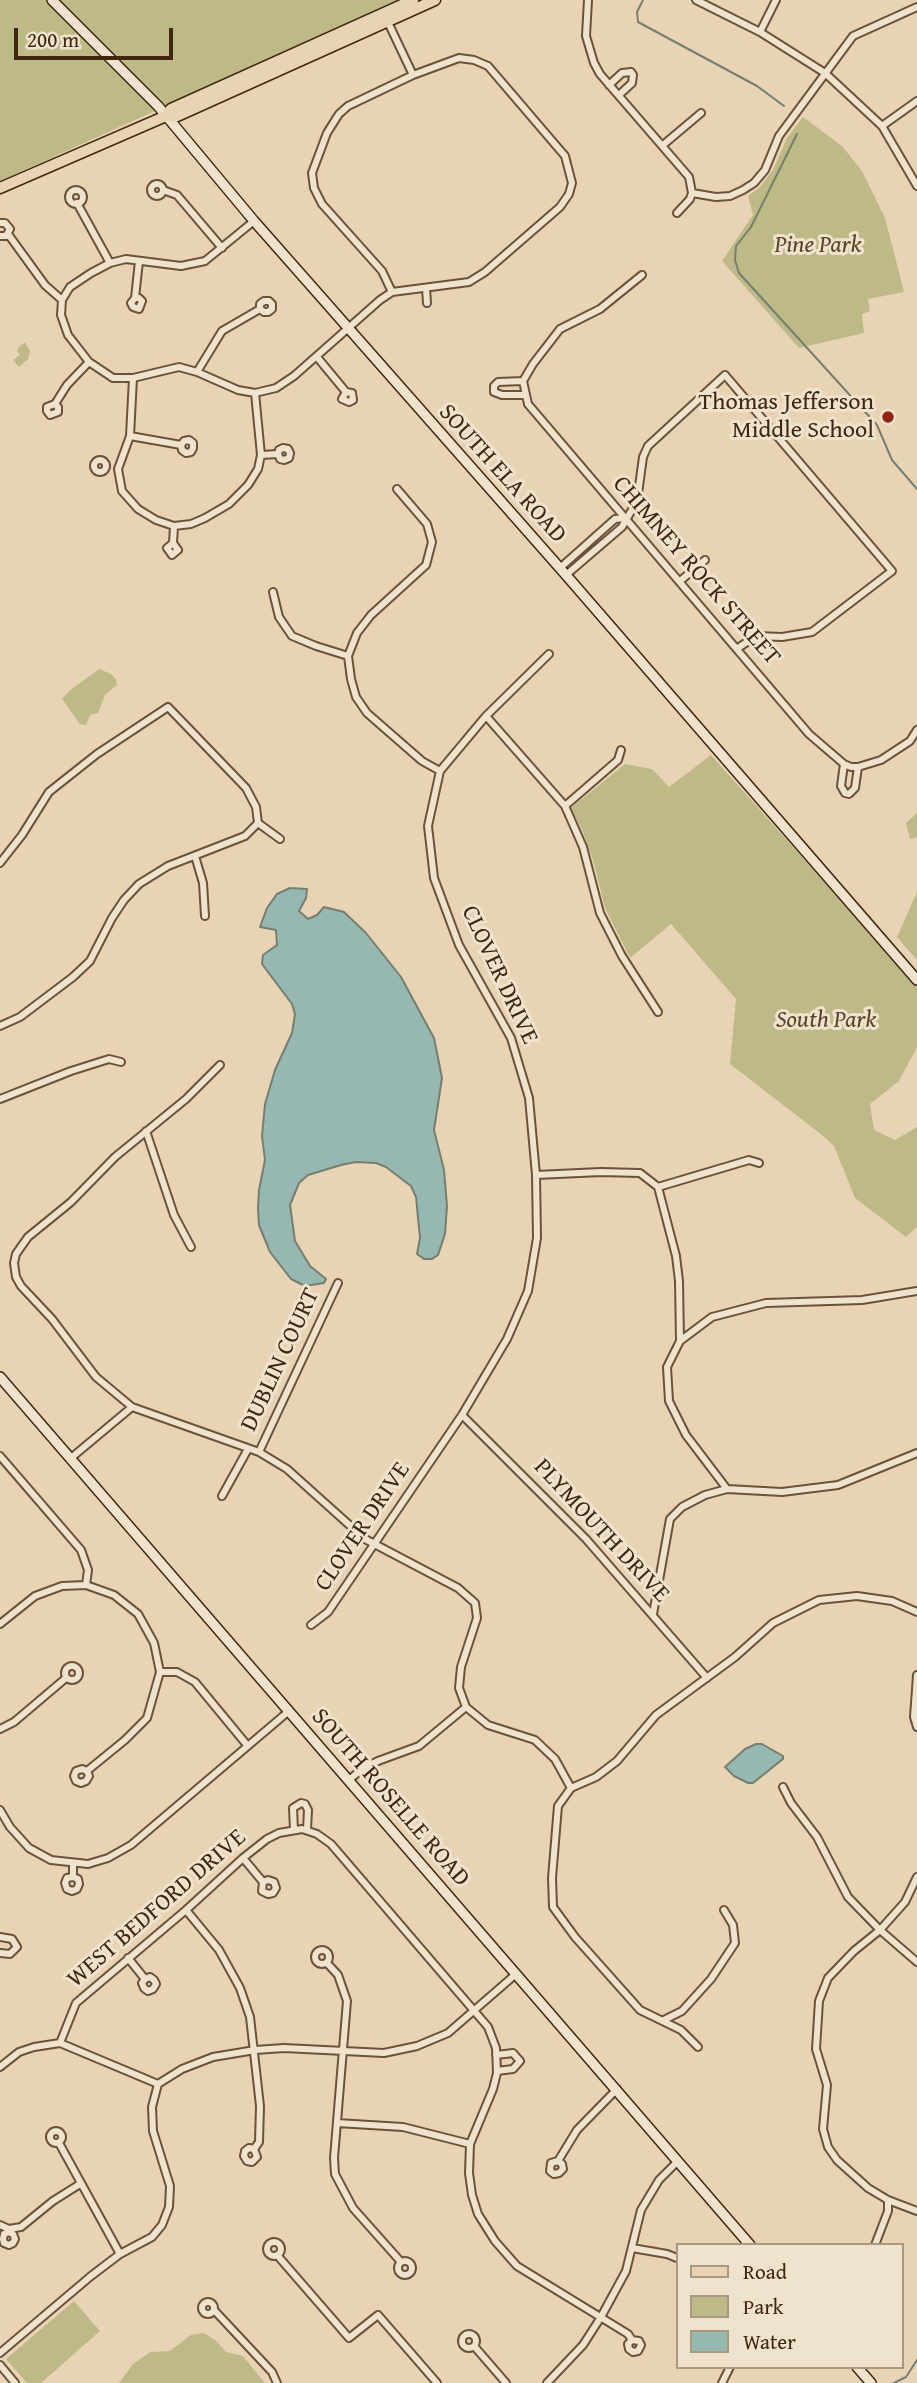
<!DOCTYPE html>
<html>
<head>
<meta charset="utf-8">
<style>
	body { margin:0 }
	#map { position:relative; width:917px; height:2383px; overflow:hidden; background:#e8d4b4; font-family:"Gentium Book Plus",serif }
	canvas { display:block }
	.legend { position:absolute; left:676px; top:2243px; width:228px; height:126px; box-sizing:border-box; background:#f0e3ce; border:2px solid #aa9881; margin:0; padding:9px 12px; list-style:none; font-size:21px; color:#41270e }
	.legend li { display:flex; align-items:center; gap:14px; height:35px }
	.legend b { width:35px; border:2px solid #aa9881 }
	.scale { position:absolute; left:14px; top:28px; width:159px; height:32px; box-sizing:border-box; border:4px solid #41270e; border-top:0; padding-left:9px; font-size:21px; line-height:24px; white-space:nowrap; color:#41270e; -webkit-text-stroke:5px #f0e3ce; paint-order:stroke }
</style>
</head>
<body>
<div id="map">
<canvas width="917" height="2383"></canvas>
<ul class="legend">
<li><b style="height:9px;background:#e8d4b4"></b>Road</li>
<li><b style="height:19px;background:#beba87"></b>Park</li>
<li><b style="height:19px;background:#97b8b1"></b>Water</li>
</ul>
<div class="scale">200 m</div>
</div>
<script>
const g = document.querySelector('canvas').getContext('2d');
g.lineJoin = 'round';
function fill(path, color) { g.fillStyle = color; g.fill(path, 'evenodd'); }
const poly = rows => new Path2D(rows.map(r => 'M' + r).join(''));
function trace(path, color, width, dash) { g.strokeStyle = color; g.lineWidth = width; g.lineCap = dash ? 'butt' : 'round'; g.setLineDash(dash || []); g.stroke(path); }
function drawText(font, color, halo, rows, align = 'center') {
  g.font = font + ' "Gentium Book Plus",serif'; g.lineWidth = 6; g.setLineDash([]); g.textBaseline = 'middle'; g.strokeStyle = halo; g.fillStyle = color; for (const [text, x, y, turn = 0] of rows) {
    g.save(); g.translate(x, y); g.rotate((+turn || 0) * Math.PI / 180); g.textAlign = isNaN(turn) ? turn : align; if (halo) g.strokeText(text, 0, 0); g.fillText(text, 0, 0); g.restore();
  }
}
fill(poly([
	[0,0,401,0,0,181],
	[803,117,842,146,862,171,885,218,904,292,868,299,870,311,862,314,864,333,799,348,722,261,753,215,748,196,760,187,773,170,787,138],
	[25,342,30,351,28,359,19,367,13,360,20,355,17,351,19,347],
	[99,669,111,674,116,679,117,685,105,695,98,713,90,715,86,725,80,724,62,699,69,691],
	[711,755,917,986,917,1047,899,1081,870,1104,874,1130,895,1140,917,1127,917,1227,906,1237,855,1198,834,1146,822,1135,730,1064,736,999,671,924,630,958,605,908,594,863,583,832,571,808,625,764,652,769,669,787],
	[917,813,917,837,910,839,906,823],
	[917,892,917,960,897,937],
	[74,2301,100,2331,41,2383,27,2383,6,2359],
	[204,2333,215,2340,226,2352,243,2356,265,2383,119,2383,133,2364,143,2357,150,2352,170,2351,191,2335]
]), '#beba87');
const water = poly([
	[290,888,307,889,306,898,299,911,308,919,317,915,324,907,344,912,366,933,401,977,434,1038,442,1078,434,1130,444,1170,447,1206,445,1234,438,1255,432,1259,424,1259,417,1254,420,1238,416,1197,411,1186,386,1167,376,1163,356,1162,341,1165,308,1175,299,1183,290,1205,295,1241,310,1266,326,1279,324,1283,305,1286,291,1279,270,1252,259,1225,258,1208,259,1190,265,1160,262,1136,265,1104,275,1070,292,1033,295,1014,292,1004,262,964,263,955,277,945,276,930,260,927,267,908,277,894,290,888],
	[756,1744,762,1744,783,1756,783,1759,753,1783,748,1783,734,1776,725,1767,745,1749,756,1744]
]);
fill(water, '#97b8b1');
trace(water, '#757e70', 2);
trace(poly([
	[643,0,637,12,638,22,757,86,784,106],
	[797,134,751,227,736,246,735,260,739,273,877,425,892,460,917,489],
	[894,2383,906,2377,917,2360]
]), '#757e70', 2);
const street = poly([
	[588,0,586,36,594,63,600,74,689,177,692,193],
	[696,0,760,32,825,73,882,126,917,186],
	[386,18,413,75],
	[760,32,776,0],
	[609,85,622,73,631,72,633,75,632,83,619,95],
	[882,126,917,101],
	[663,145,701,113],
	'151 190a6 6 0 1 1 12 0a6 6 0 1 1-12 0Z',
	[163,190,177,195,222,248],
	'69 197a7 7 0 1 1 14 0a7 7 0 1 1-14 0Z',
	[77,203,110,263],
	[677,213,690,199,692,193,716,197,730,196,743,190,754,183,765,170,779,136,853,36,917,7],
	[254,221,205,261,181,266,126,259,110,263,91,273,70,287,62,300,61,315,68,335,89,362,113,378,133,378,179,367,197,372,238,390,255,393,276,388,294,376,380,300,392,292,469,282,485,272,560,207,569,194,572,183,565,156,488,66,474,60,459,58,413,75,348,106,339,114,327,133,312,173,314,188,322,204,382,271,392,292],
	[0,223,5,223,10,229,6,236,0,236],
	[8,234,45,285,62,300],
	[642,275,600,309,560,329,533,364,523,381,528,404,809,734,844,764,851,767,858,767,881,760,910,741,917,730],
	[426,288,427,303],
	[135,298,139,298,142,301,139,309,133,307,131,303,135,298,139,261],
	[317,357,346,392,352,393,353,400,349,402,342,399,346,392],
	[197,372,222,331,260,309,260,304,264,301,269,301,272,304,272,309,268,312,264,312,260,309],
	[133,378,130,436,118,469,122,491,138,509,156,520,174,526,191,524,205,518,229,504,248,485,258,469,261,455,255,393],
	[523,381,498,382,494,386,494,392,502,395,524,395],
	[55,404,58,407,58,412,50,415,47,411,47,407,55,404,67,385,89,362],
	[130,436,181,445,184,441,189,440,193,443,193,448,191,452,186,453,182,450,181,445],
	[261,455,278,454,280,459,284,460,289,458,290,453,288,449,283,448,279,450,278,454],
	'94 466a6 6 0 1 1 12 0a6 6 0 1 1-12 0Z',
	[397,489,427,524,432,542,426,565,371,615,357,633,348,656,351,679,356,697,367,713,422,761,440,771],
	[173,543,167,548,172,555,178,550,173,543,174,526],
	[560,568,615,519,625,518],
	[566,575,622,527,637,501,643,457,648,446,725,375,892,571,812,632,782,637,756,636,738,648],
	[680,581,705,560],
	[273,592,279,617,292,636,316,646,348,656],
	[486,716,565,806,583,847,600,913,622,956,658,1012],
	[844,764,841,786,845,793,849,794,855,788,858,767],
	[565,806,618,760,621,750],
	[195,856,203,883,205,916],
	[0,863,22,835,49,792,97,754,168,707,246,788,256,807,258,823,280,839],
	[0,1026,20,1017,73,977,90,961,112,918,124,900,139,884,168,866,245,836,258,823],
	[220,1065,186,1099,115,1157,71,1202,28,1237,16,1254,14,1263,16,1277,21,1286,52,1319,96,1377,132,1407,259,1452,287,1469,365,1539,458,1588,475,1603,477,1618,461,1667,459,1688,466,1707,488,1725,535,1740,555,1759,571,1788],
	[0,1099,71,1071,109,1059,121,1062],
	[146,1131,174,1215,191,1247],
	[536,1175,601,1172,640,1173,658,1187,676,1256,679,1281,680,1341,667,1367,669,1401,686,1435,727,1489],
	[658,1187,749,1160,759,1163],
	[680,1341,712,1317,766,1303,862,1300,917,1291],
	[462,1415,586,1539,707,1678],
	[259,1452,338,1283],
	[0,1456,81,1550,88,1570,86,1585],
	[71,1458,132,1407],
	[222,1496,248,1449],
	[653,1614,670,1519,682,1507,705,1495,727,1489,782,1492,838,1485,917,1453],
	[0,1624,35,1596,62,1586,86,1585,114,1595,138,1614,154,1643,160,1672,147,1718,125,1740,87,1771,82,1769,76,1771,74,1776,76,1781,81,1783,86,1781,89,1776,87,1771],
	[311,1625,328,1612,462,1415,507,1339,528,1291,537,1238,536,1175,529,1098,511,1038,459,945,434,878,428,826,440,771,486,716,549,654],
	'65 1673a7 7 0 1 1 14 0a7 7 0 1 1-14 0Z',
	[160,1672,177,1672,195,1682,247,1745],
	[917,1675,914,1717,917,1727],
	[0,1729,14,1722,66,1678],
	[349,1780,362,1769,378,1761,419,1746,466,1707],
	[783,1787,791,1803,817,1837,848,1897,880,1930,917,1962],
	[571,1788,596,1777,617,1761,656,1715,735,1657,773,1623,819,1600,857,1596,892,1601,917,1612],
	[571,1788,558,1806,552,1878,553,1907,575,1937,640,2010,681,2030,698,2047],
	[0,1810,10,1827,29,1848,51,1860,88,1864,108,1858,131,1845,289,1711],
	[294,1830,293,1808,301,1803,305,1804,308,1810,307,1830],
	[243,1858,263,1882,262,1891,268,1894,273,1893,276,1888,274,1882,268,1880,263,1882],
	[73,1863,73,1877,78,1879,79,1884,77,1889,72,1891,67,1889,65,1883,67,1878,73,1877],
	[186,1910,219,1950,240,1988,250,2017,260,2106,259,2142,254,2149,257,2157,252,2162,247,2161,244,2156,245,2151,249,2148,254,2149],
	[0,1937,12,1939,17,1947,10,1954,0,1953],
	'315 1957a7 7 0 1 1 14 0a7 7 0 1 1-14 0Z',
	[128,1958,145,1979,142,1983,144,1988,148,1991,153,1989,156,1984,154,1980,150,1977,145,1979],
	[327,1963,338,1975,347,2001,334,2158,335,2174,353,2208,401,2262],
	[664,2020,682,2011,692,2000,711,1979,735,1943,733,1925,724,1910],
	[60,2043,76,2003,186,1910,243,1858,267,1839,279,1833,302,1829,317,1834,331,1844,488,2027,496,2048,497,2073,493,2089,470,2144,469,2173,472,2195,478,2214,495,2241,517,2266,628,2334,632,2340,639,2341,641,2345,638,2351,633,2352,629,2349,628,2344,632,2340],
	[496,2055,513,2053,520,2061,513,2069,497,2071],
	[0,2067,19,2052,34,2047,60,2043,158,2084],
	[337,2123,403,2127,470,2144],
	'50 2137a6 6 0 1 1 12 0a6 6 0 1 1-12 0Z',
	[59,2143,120,2254],
	[558,2161,562,2164,563,2169,559,2173,554,2174,550,2171,551,2163,558,2161,577,2130,617,2089],
	[888,2200,917,2211],
	[0,2225,9,2229,21,2227,53,2201,80,2184],
	[9,2232,13,2234,15,2239,13,2243,9,2245,4,2243,3,2239,4,2234,9,2232,9,2229],
	'267 2249a7 7 0 1 1 14 0a7 7 0 1 1-14 0Z',
	[875,2245,888,2211,888,2200,868,2188,837,2160,828,2147,823,2129,827,2085,816,2049,819,2001,828,1978,854,1951,880,1930,905,1902,917,1877],
	[632,2248,667,2254,677,2258],
	[277,2255,349,2338,378,2315,437,2383],
	'398 2268a7 7 0 1 1 14 0a7 7 0 1 1-14 0Z',
	'202 2308a6 6 0 1 1 12 0a6 6 0 1 1-12 0Z',
	[214,2310,272,2372,277,2383],
	'462 2341a7 7 0 1 1 14 0a7 7 0 1 1-14 0Z',
	[474,2346,506,2383],
	[0,2353,91,2276,120,2254,152,2237,162,2225,169,2207,170,2186,153,2131,152,2107,158,2084,182,2069,213,2057,255,2050,284,2048,384,2053,417,2046,448,2033,516,1974],
	[0,2365,15,2383],
	[547,2383,583,2345,601,2317,626,2271,641,2210,659,2180,677,2162],
	[722,2383,730,2367]
]);
const secondary = poly([
	[52,0,158,106,254,221,566,575,917,980],
	[0,1377,750,2245],
	[857,2367,871,2383]
]);
const primary = poly([
	[166,116,175,117,435,0],
	[0,188,166,116,171,109,413,0]
]);
trace(street, '#6b5238', 10);
trace(secondary, '#41270e', 12);
trace(primary, '#41270e', 13);
trace(street, '#f0e3ce', 6);
trace(secondary, '#f0e3ce', 9);
trace(primary, '#e8d4b4', 10);
for (const [x, y, r, color] of [
	[888,417,7,"#8f2418"]
]) { const dot = new Path2D(); dot.arc(x, y, r, 0, 2 * Math.PI); g.fillStyle = color; g.fill(dot); trace(dot, '#f0e3ce', 2.5); }
drawText('italic 24px', '#5a4426', '#f0e3ce', [
	["Pine Park",818,246],
	["South Park",826,1021]
]);
drawText('24px', '#41270e', '#f0e3ce', [
	["Thomas Jefferson",874,403],
	["Middle School",874,431]
], 'right');
drawText('24px', '#41270e', '#f0e3ce', [
	["SOUTH ELA ROAD",502,474,48],
	["CHIMNEY ROCK STREET",696,571,49],
	["CLOVER DRIVE",499,975,65],
	["DUBLIN COURT",281,1360,-65],
	["CLOVER DRIVE",363,1527,-56],
	["PLYMOUTH DRIVE",601,1531,47],
	["SOUTH ROSELLE ROAD",390,1798,49],
	["WEST BEDFORD DRIVE",157,1909,-41]
]);
</script>
</body>
</html>
